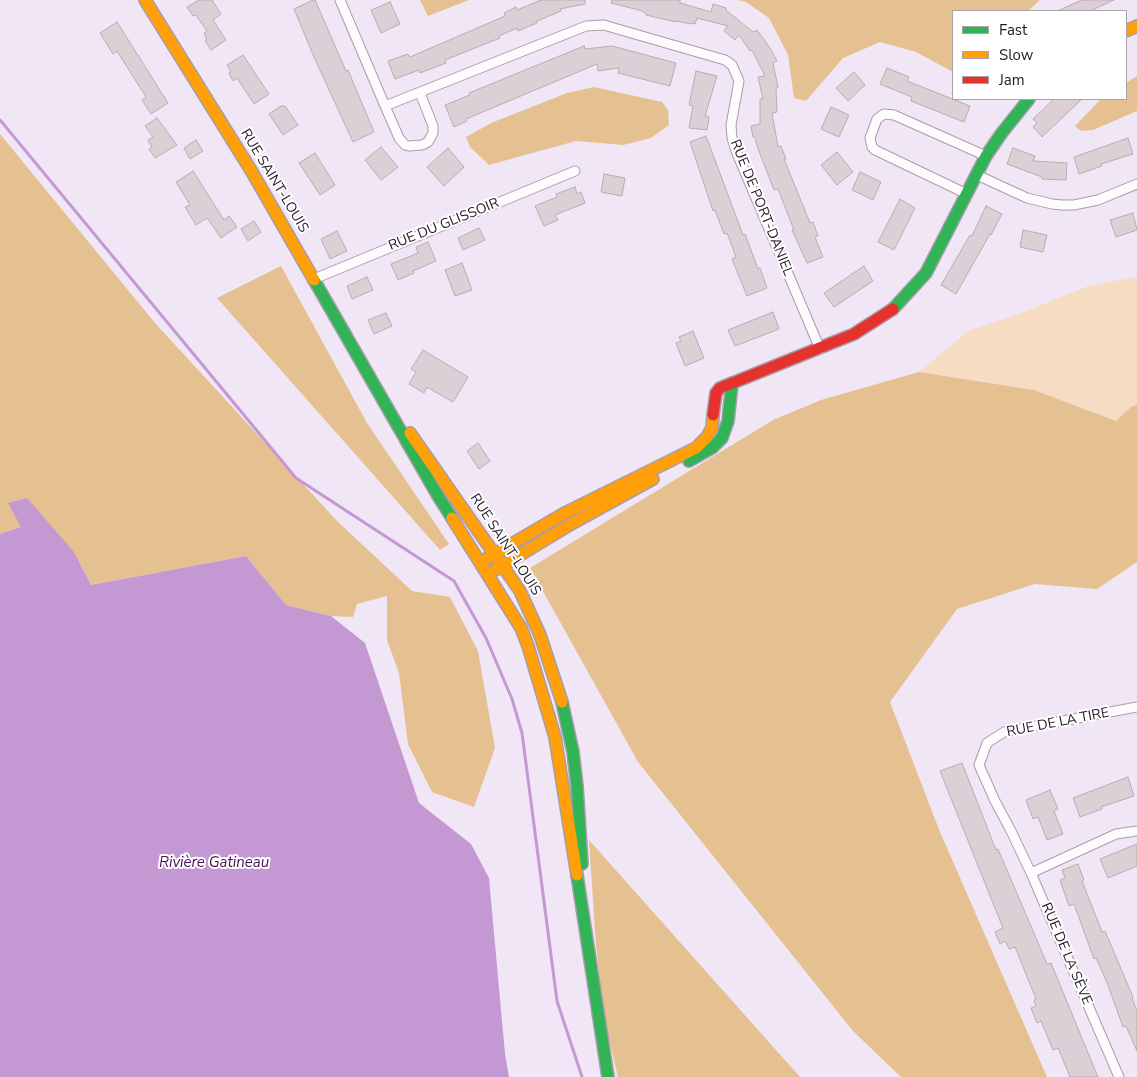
<!DOCTYPE html>
<html>
<head>
<meta charset="utf-8">
<style>
	body { margin:0 }
	#map { position:relative; width:1137px; height:1077px; overflow:hidden; background:#f1e6f5; font-family:"Nunito Sans",sans-serif }
	canvas { display:block }
	.legend { position:absolute; left:952px; top:10px; width:175px; height:90px; box-sizing:border-box; background:#fff; border:1px solid #a7a3a8; margin:0; padding:6px 9px; list-style:none; font-size:15px; color:#221925 }
	.legend li { display:flex; align-items:center; gap:10px; height:25px }
	.legend b { width:25px; border:1px solid #a7a3a8 }
</style>
</head>
<body>
<div id="map">
<canvas width="1137" height="1077"></canvas>
<ul class="legend">
<li><b style="height:6px;background:#30b455"></b>Fast</li>
<li><b style="height:6px;background:#ff9f0a"></b>Slow</li>
<li><b style="height:6px;background:#e5322d"></b>Jam</li>
</ul>
</div>
<script>
const g = document.querySelector('canvas').getContext('2d');
g.lineJoin = 'round';
function fill(path, color) { g.fillStyle = color; g.fill(path, 'evenodd'); }
const poly = rows => new Path2D(rows.map(r => 'M' + r).join(''));
function trace(path, color, width, dash) { g.strokeStyle = color; g.lineWidth = width; g.lineCap = dash ? 'butt' : 'round'; g.setLineDash(dash || []); g.stroke(path); }
function drawText(font, color, halo, rows, align = 'center') {
  g.font = font + ' "Nunito Sans",sans-serif'; g.lineWidth = 4; g.setLineDash([]); g.textBaseline = 'middle'; g.strokeStyle = halo; g.fillStyle = color; for (const [text, x, y, turn = 0] of rows) {
    g.save(); g.translate(x, y); g.rotate((+turn || 0) * Math.PI / 180); g.textAlign = isNaN(turn) ? turn : align; if (halo) g.strokeText(text, 0, 0); g.fillText(text, 0, 0); g.restore();
  }
}
fill(poly([
	[1137,277,1137,405,1132,406,1116,421,1034,390,919,372,968,331,1019,314,1091,285]
]), '#f5dcc3');
fill(poly([
	[420,0,469,0,428,16],
	[737,0,1040,0,1028,11,953,11,953,72,916,52,880,42,843,58,806,101,794,98,788,55,769,18,746,2],
	[1137,76,1137,111,1093,130,1081,131,1075,126,1101,99,1126,99,1126,83],
	[594,87,662,102,668,110,669,125,651,138,623,145,576,141,489,165,470,147,466,137,491,123,567,93],
	[0,134,155,323,337,521,412,591,450,597,478,651,495,748,474,807,432,792,408,744,399,673,387,640,387,596,357,604,353,617,331,616,286,605,246,556,91,585,74,552,22,527,0,534],
	[281,266,367,423,449,544,440,550,217,298],
	[919,372,1034,390,1116,421,1132,406,1137,405,1137,562,1097,589,1035,584,957,609,890,702,940,832,1047,1077,901,1077,853,1031,638,762,530,568,773,420,821,400],
	[589,840,800,1077,618,1077,605,1022,596,946]
]), '#e5c192');
fill(poly([
	[27,498,74,552,91,585,246,556,286,605,331,616,365,643,419,803,471,844,489,878,505,1054,509,1077,0,1077,0,534,21,527,8,503]
]), '#c498d3');
trace(poly([
	[0,120,296,478,454,581,486,638,512,699,522,733,557,1001,582,1077]
]), '#c498d3', 3);
const building = poly([
	[199,0,212,0,221,14,213,20,226,40,211,50,205,40,207,39,204,33,207,31,196,15,193,16,187,7,199,0],
	[313,0,315,0,346,71,348,70,374,132,353,142,314,57,294,9,313,0],
	[541,0,585,0,585,4,560,9,561,11,537,21,537,23,518,31,517,28,499,36,500,38,445,60,446,63,420,73,419,70,395,79,388,61,408,54,410,57,505,16,504,13,516,7,517,10,541,0],
	[612,0,680,0,680,3,711,12,713,4,726,8,726,10,753,32,757,30,770,48,777,61,773,63,778,87,776,88,777,112,772,113,778,147,781,146,786,159,784,159,810,223,813,222,818,236,815,237,823,257,807,263,792,230,794,230,778,189,774,190,757,146,755,137,753,137,751,126,760,124,760,99,763,99,758,77,765,76,752,50,750,51,739,35,735,40,724,31,728,26,697,18,695,24,692,23,691,24,676,21,676,22,646,15,646,13,639,10,611,3,612,0],
	[1082,0,1114,0,1090,11,1057,11,1082,0],
	[390,2,400,24,381,33,371,10,390,2],
	[117,22,168,103,151,114,142,100,146,97,117,51,113,54,100,33,117,22],
	[584,46,585,49,612,46,676,63,670,86,618,73,619,68,598,71,597,64,466,119,467,121,454,127,445,105,470,95,469,93,584,46],
	[243,55,269,94,254,104,237,78,233,81,229,73,231,72,227,65,243,55],
	[887,68,909,77,907,81,970,106,964,122,911,101,912,97,880,84,887,68],
	[696,71,717,76,705,116,709,117,707,130,689,128,693,106,689,105,696,71],
	[854,72,865,85,848,101,836,88,854,72],
	[1054,99,1082,99,1042,137,1033,127,1037,123,1033,119,1054,99],
	[281,106,285,106,298,125,283,135,269,114,281,106],
	[831,107,849,115,839,137,821,129,831,107],
	[157,118,177,145,155,158,149,149,152,147,148,140,153,137,145,126,157,118],
	[706,136,743,235,745,234,758,269,760,268,767,288,747,296,732,259,736,257,727,233,724,234,715,210,713,211,690,142,706,136],
	[1128,138,1133,154,1101,164,1102,166,1079,174,1074,157,1128,138],
	[196,140,203,151,190,159,184,148,196,140],
	[381,147,398,167,381,180,365,160,381,147],
	[448,148,464,167,444,186,427,167,448,148],
	[1013,148,1035,156,1033,161,1067,163,1066,180,1042,179,1042,177,1007,164,1013,148],
	[837,152,853,172,837,185,821,165,837,152],
	[315,153,335,185,320,195,299,163,315,153],
	[193,171,224,220,229,216,237,227,221,238,207,218,196,225,185,207,190,205,176,182,193,171],
	[860,172,881,182,873,200,852,190,860,172],
	[604,174,625,178,622,196,601,192,604,174],
	[575,187,577,194,581,192,585,203,555,215,558,220,544,226,535,206,557,197,556,194,575,187],
	[900,199,915,208,894,250,878,242,900,199],
	[986,206,1002,214,991,235,990,234,956,294,941,285,970,235,972,236,986,206],
	[1133,213,1137,230,1116,237,1110,220,1133,213],
	[254,221,261,232,248,241,241,229,254,221],
	[479,228,485,240,463,250,458,238,479,228],
	[1023,230,1047,235,1043,252,1020,247,1023,230],
	[337,231,347,251,330,259,321,239,337,231],
	[428,242,436,261,413,271,414,273,398,280,391,264,418,253,416,247,428,242],
	[462,263,472,290,455,296,445,270,462,263],
	[864,266,873,281,834,307,824,293,864,266],
	[367,277,373,290,352,299,347,286,367,277],
	[773,312,779,329,735,346,728,330,773,312],
	[386,313,392,326,374,334,368,320,386,313],
	[693,331,704,358,685,366,676,343,681,341,679,337,693,331],
	[423,350,468,377,453,402,427,387,424,393,409,384,416,372,411,369,423,350],
	[478,443,490,461,479,469,467,451,478,443],
	[962,763,996,850,998,849,1047,964,1051,963,1098,1077,1070,1077,1058,1048,1053,1050,1041,1021,1037,1023,1031,1008,1036,1006,1034,1000,1036,999,1015,947,1009,949,1005,941,1000,944,995,932,1003,928,940,771,962,763],
	[1128,777,1134,796,1101,807,1102,809,1080,817,1073,798,1128,777],
	[1050,790,1058,809,1054,811,1063,834,1047,840,1038,817,1033,819,1026,800,1050,790],
	[1137,844,1137,866,1108,878,1100,859,1137,844],
	[1078,864,1084,880,1082,881,1102,932,1105,931,1133,997,1132,998,1137,1011,1137,1051,1126,1026,1123,1027,1108,985,1096,958,1094,959,1074,904,1069,906,1060,880,1065,878,1062,870,1078,864]
]);
fill(building, '#dccfd6');
trace(building, '#b8acb2', 1);
const street = poly([
	[340,0,385,106,586,26,604,25,614,28,725,60,732,65,739,81,731,125,732,138,736,151,820,349],
	[385,106,399,138,405,145,409,146,422,145,428,142,433,133,433,126,420,93],
	[977,175,1027,198,1052,204,1062,205,1074,205,1098,200,1137,184],
	[967,194,875,150,872,147,870,138,877,119,884,114,894,115,986,156],
	[314,279,575,171],
	[1031,873,1116,834,1137,831],
	[1119,1077,1031,873,1011,831,995,801,979,765,987,743,1004,732,1137,707]
]);
const fast = poly([
	[314,280,438,496,452,518],
	[893,309,926,273,986,156,1001,134,1029,99],
	[689,461,712,448,722,438,728,421,732,383],
	[562,702,573,752,577,786,582,864],
	[577,875,608,1077]
]);
const slow = poly([
	[145,0,252,172,314,280],
	[1126,31,1137,26],
	[410,433,520,591,540,635,562,702],
	[452,518,521,628,528,646,555,737,577,875],
	[481,562,563,514,696,448,707,437,712,428,713,415],
	[495,570,571,524,653,479]
]);
const jam = poly([
	[713,415,716,393,720,388,854,334,893,309]
]);
trace(street, '#a79daa', 11);
trace(fast, '#a79daa', 14);
trace(slow, '#a79daa', 14);
trace(jam, '#a79daa', 14);
trace(street, '#fdfbfe', 9);
trace(fast, '#30b455', 11);
trace(slow, '#ff9f0a', 11);
trace(jam, '#e5322d', 11);
drawText('14px', '#221925', '#fff', [
	["RUE SAINT-LOUIS",274,181,59],
	["RUE DE PORT-DANIEL",761,208,68],
	["RUE DU GLISSOIR",444,225,-22],
	["RUE SAINT-LOUIS",505,545,57],
	["RUE DE LA TIRE",1058,723,-11],
	["RUE DE LA SÈVE",1066,954,67]
]);
drawText('italic 15px', '#480f58', '#fff', [
	["Rivière Gatineau",214,863]
]);
</script>
</body>
</html>
